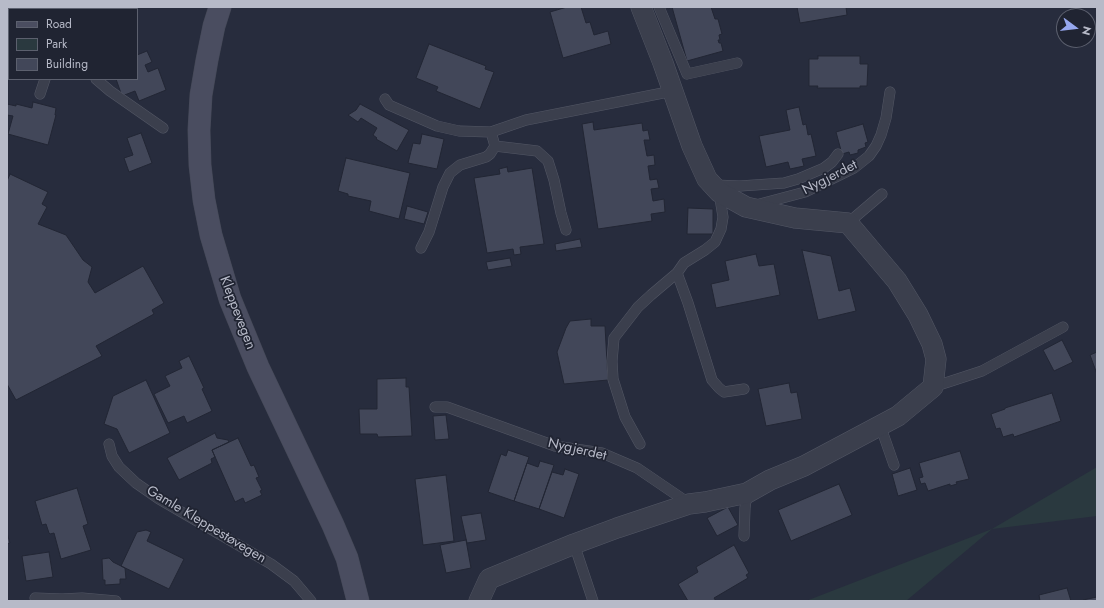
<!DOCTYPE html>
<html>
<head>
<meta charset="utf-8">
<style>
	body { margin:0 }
	#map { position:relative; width:1104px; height:608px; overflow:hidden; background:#272c3d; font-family:Jost,sans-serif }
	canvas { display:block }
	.frame { position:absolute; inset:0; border:8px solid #b7bac8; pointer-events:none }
	.legend { position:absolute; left:8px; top:8px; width:130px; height:72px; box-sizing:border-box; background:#202432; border:1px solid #5c606e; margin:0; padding:5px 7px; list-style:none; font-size:12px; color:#b7bac8 }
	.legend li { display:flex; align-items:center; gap:8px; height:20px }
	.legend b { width:20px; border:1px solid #5c606e }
	.north { position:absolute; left:1056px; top:8px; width:40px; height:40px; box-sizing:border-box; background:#202432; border:1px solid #5c606e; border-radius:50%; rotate:105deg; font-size:11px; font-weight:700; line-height:16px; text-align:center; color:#b7bac8 }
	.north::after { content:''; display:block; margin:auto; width:14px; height:18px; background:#96a7ee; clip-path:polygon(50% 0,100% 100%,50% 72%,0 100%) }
</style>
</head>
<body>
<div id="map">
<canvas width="1104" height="608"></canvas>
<div class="frame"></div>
<ul class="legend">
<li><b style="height:5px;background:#4a4d60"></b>Road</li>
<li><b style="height:11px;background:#2a393f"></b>Park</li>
<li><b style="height:11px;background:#424759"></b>Building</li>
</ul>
<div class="north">N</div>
</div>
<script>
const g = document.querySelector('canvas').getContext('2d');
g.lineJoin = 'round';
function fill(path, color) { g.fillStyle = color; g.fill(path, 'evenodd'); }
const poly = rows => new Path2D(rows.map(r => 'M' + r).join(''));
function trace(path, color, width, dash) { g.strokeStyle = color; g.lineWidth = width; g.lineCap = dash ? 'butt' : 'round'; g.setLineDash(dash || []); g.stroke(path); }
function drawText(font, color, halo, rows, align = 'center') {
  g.font = font + ' Jost,sans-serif'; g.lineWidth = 3.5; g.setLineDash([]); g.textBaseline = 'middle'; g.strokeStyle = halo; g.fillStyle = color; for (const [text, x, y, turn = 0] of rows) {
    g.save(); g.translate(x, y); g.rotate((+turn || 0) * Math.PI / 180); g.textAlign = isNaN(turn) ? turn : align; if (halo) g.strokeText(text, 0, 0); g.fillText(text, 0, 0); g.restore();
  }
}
fill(poly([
	[1097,467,1097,516,992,529,906,601,806,601,992,529]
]), '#2a393f');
const building = poly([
	[567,7,581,7,586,23,590,22,594,35,608,31,611,44,563,58,550,12,567,7],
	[667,7,711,7,715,19,718,19,722,34,719,35,720,40,718,40,719,43,721,43,723,51,687,61,672,7,668,9,667,7],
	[797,7,846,7,847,15,800,23,797,7],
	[429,44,486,66,485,69,494,72,480,109,436,91,438,87,416,78,429,44],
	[147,51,152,62,145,65,148,72,158,68,166,90,139,101,135,91,122,96,116,79,137,79,137,55,147,51],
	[818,56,860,56,860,64,868,64,867,86,860,86,860,88,817,88,818,86,809,86,809,59,818,59,818,56],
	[33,102,56,108,55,115,56,115,48,145,8,134,13,116,7,115,7,104,16,106,16,104,32,108,33,102],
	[360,104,409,130,397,151,376,139,377,138,373,135,377,128,361,118,358,122,348,115,356,110,360,104],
	[799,107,803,125,806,124,808,135,811,134,816,156,802,159,804,166,790,169,788,162,766,167,759,136,790,130,786,110,799,107],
	[593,122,594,130,642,123,643,131,648,130,650,140,644,140,647,156,654,155,655,165,648,166,650,180,657,179,659,188,651,189,653,201,664,199,665,212,651,214,652,221,598,229,582,124,593,122],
	[863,124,868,142,865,143,866,147,858,150,858,153,850,155,849,152,842,154,836,132,863,124],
	[141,133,152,163,129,172,124,158,133,155,127,138,141,133],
	[422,134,444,139,437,169,408,163,413,143,420,144,422,134],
	[346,158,410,173,399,219,369,211,371,201,348,196,348,194,338,191,346,158],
	[507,167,508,172,532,168,544,244,520,247,521,254,514,255,513,249,487,253,474,178,500,174,499,169,507,167],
	[10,174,48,192,42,204,47,207,38,224,66,235,83,260,92,267,88,282,95,293,143,266,164,303,152,310,154,314,96,346,102,356,16,400,7,384,7,181,10,174],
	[407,206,428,212,424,224,404,219,407,206],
	[688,208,713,209,713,234,687,234,688,208],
	[580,239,582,247,556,251,555,244,580,239],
	[802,250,831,256,839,291,850,288,856,311,818,320,802,250],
	[756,254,759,266,774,264,780,295,716,308,711,284,729,280,725,261,756,254],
	[510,258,512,266,488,270,486,262,510,258],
	[591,319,591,326,605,326,608,380,564,384,557,352,566,328,570,321,591,319],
	[1062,340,1073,362,1054,371,1043,350,1062,340],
	[1097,352,1097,374,1090,355,1097,352],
	[189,356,204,388,202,389,212,411,187,423,184,416,168,423,154,394,170,386,165,376,182,368,179,361,189,356],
	[406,378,406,387,409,387,412,436,378,437,377,434,360,434,359,409,377,409,377,379,406,378],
	[146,380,170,433,129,453,117,429,104,424,113,396,146,380],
	[789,383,791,393,797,392,802,419,766,426,758,389,789,383],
	[1052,393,1061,421,1014,437,1013,434,1003,437,1000,428,996,429,991,414,1005,409,1005,408,1052,393],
	[446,415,449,439,435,440,433,416,446,415],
	[215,433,217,438,228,440,229,442,212,450,215,457,211,459,212,463,179,480,167,458,215,433],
	[238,438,251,466,254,465,259,477,256,478,262,490,260,491,262,495,245,503,243,498,235,502,212,450,238,438],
	[508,450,529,457,514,501,488,492,501,454,506,456,508,450],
	[960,451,969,479,956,482,957,484,950,486,950,484,928,491,925,483,921,484,919,478,923,477,919,463,960,451],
	[540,461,554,465,539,509,514,501,527,463,538,467,540,461],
	[910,468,917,490,898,496,892,474,910,468],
	[565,469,579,474,564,518,539,509,552,472,563,475,565,469],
	[446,475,454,541,423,545,415,479,446,475],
	[839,484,852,515,791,541,778,510,839,484],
	[77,488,88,524,83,526,91,550,61,559,54,533,50,534,49,533,46,524,42,525,35,501,77,488],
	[728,507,738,525,717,536,707,518,728,507],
	[481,513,486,540,467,543,461,516,481,513],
	[146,530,151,532,147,541,184,559,169,589,121,566,137,532,146,530],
	[7,533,10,543,7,544,7,533],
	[466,540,471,568,446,573,440,545,466,540],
	[734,545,749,573,746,575,748,578,714,598,716,601,688,601,678,584,698,572,696,567,734,545],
	[49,552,53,577,26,581,22,556,49,552],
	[109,558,113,562,125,568,126,579,120,579,120,584,105,585,105,580,103,580,102,559,109,558],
	[1067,588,1071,601,1040,601,1039,595,1067,588],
	[1097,597,1097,601,1083,601,1083,600,1097,597]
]);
fill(building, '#424759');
trace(building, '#222634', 1);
const lane = poly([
	[39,7,39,9],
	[49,7,52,9],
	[659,7,687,74,737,63],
	[96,79,110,91,163,128],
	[40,94,45,79],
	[385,99,389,105,437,126,459,131,491,132,526,120,673,91],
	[495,146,537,151,548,161,554,180,561,213,566,230],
	[714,185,740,186,784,183,798,179,824,168,832,162,838,154],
	[756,205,805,192,854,168,869,156,876,146,881,135,886,118,890,92],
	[848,223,882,194],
	[421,248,429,232,443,187,450,173,460,165,486,157,490,154,495,146,491,132],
	[677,273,688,303,712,380,719,388,724,392,744,389],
	[933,387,982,371,1063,327],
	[435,407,447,407,555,446,602,453,637,468,687,502,689,504],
	[880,425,894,465],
	[109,444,112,456,119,467,136,483,159,499,271,564,294,581,311,601],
	[640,444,625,417,613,379,612,361,614,338,638,307,651,295,677,273,684,263,705,250,715,242,721,229,723,217,719,192],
	[744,536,745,508,747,493],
	[574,544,593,601],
	[35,598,62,599,82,598,116,601]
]);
const street = poly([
	[479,601,489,579,574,544,617,528,689,504,705,502,747,493,770,480,804,466,898,416,933,387,936,359,932,344,918,315,897,281,848,223,795,218,746,207,719,192,707,179,692,146,663,63,641,7]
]);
const secondary = poly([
	[220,7,214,26,207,60,201,95,199,130,200,165,204,200,211,235,230,299,258,367,333,525,347,558,358,601]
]);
trace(lane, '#535765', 11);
trace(street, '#535765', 21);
trace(secondary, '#444856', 23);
trace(lane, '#3b3f4d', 10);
trace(street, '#3b3f4d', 20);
trace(secondary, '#4a4d60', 22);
drawText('14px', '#b7bac8', '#202432', [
	["Nygjerdet",830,178,-27],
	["Kleppevegen",237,313,69],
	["Nygjerdet",577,450,13],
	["Gamle Kleppestøvegen",206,525,31]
]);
</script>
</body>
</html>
